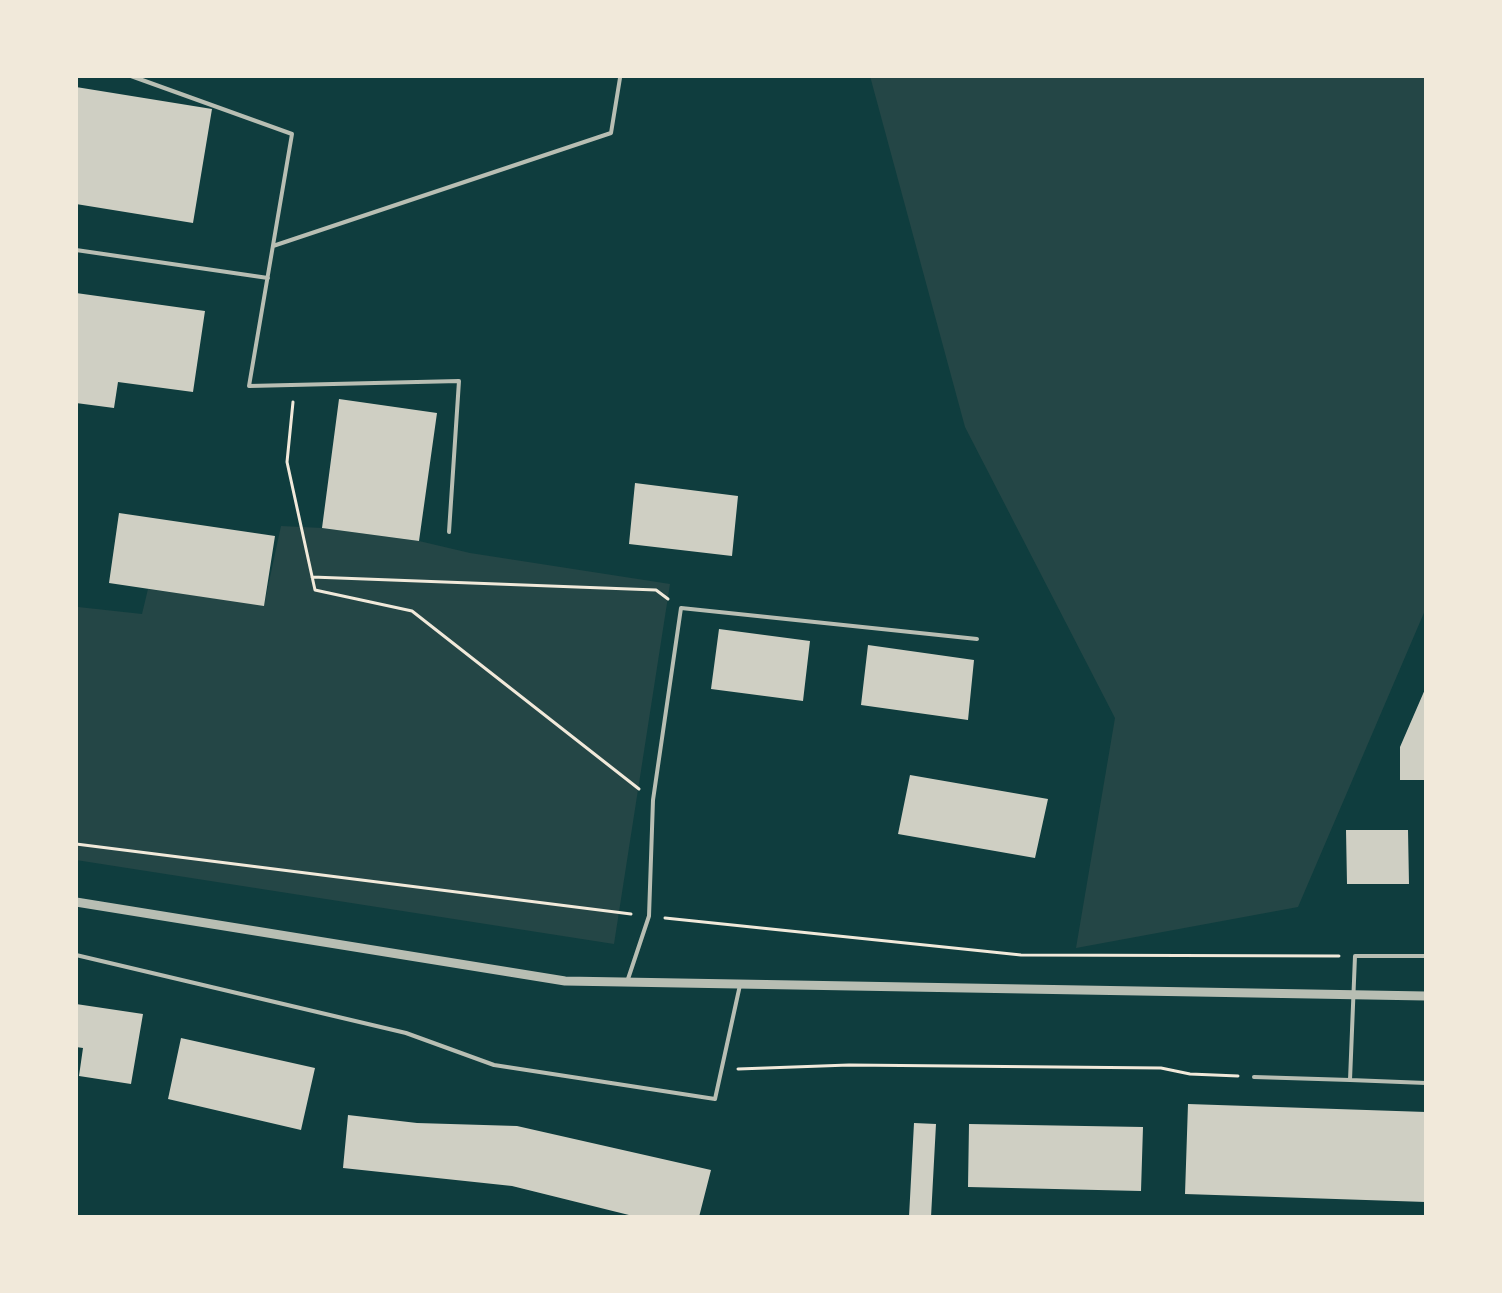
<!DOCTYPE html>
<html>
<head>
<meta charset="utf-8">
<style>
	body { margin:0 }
	#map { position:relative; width:1502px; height:1293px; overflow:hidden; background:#0f3d3e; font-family:Inter,sans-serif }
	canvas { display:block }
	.frame { position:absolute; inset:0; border:78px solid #f1e9da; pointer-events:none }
</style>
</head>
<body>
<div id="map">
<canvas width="1502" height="1293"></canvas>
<div class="frame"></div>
</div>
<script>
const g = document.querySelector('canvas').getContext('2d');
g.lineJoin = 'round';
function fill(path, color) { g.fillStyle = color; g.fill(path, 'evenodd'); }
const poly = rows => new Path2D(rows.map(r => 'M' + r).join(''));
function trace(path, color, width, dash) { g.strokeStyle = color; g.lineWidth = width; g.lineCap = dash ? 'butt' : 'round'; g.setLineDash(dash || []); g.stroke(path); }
fill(poly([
	[870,76,1426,76,1426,608,1298,907,1076,948,1115,718,965,427],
	[281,526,322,528,419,541,470,553,670,584,614,944,76,860,78,607,142,614,148,589,264,605]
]), '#244646');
fill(poly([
	[76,87,212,109,193,223,76,204],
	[76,293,205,311,193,392,118,382,114,408,76,403],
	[339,399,437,413,419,541,322,528],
	[635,483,738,496,732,556,629,544],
	[119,513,275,536,264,606,109,583],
	[719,629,810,641,803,701,711,689],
	[868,645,974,660,968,720,861,705],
	[1426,687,1426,780,1400,780,1400,747],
	[910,775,1048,799,1035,858,898,834],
	[1346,830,1408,830,1409,884,1347,884],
	[76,1004,143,1014,131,1084,79,1076,83,1048,76,1047],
	[181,1038,315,1068,301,1130,168,1099],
	[1188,1104,1426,1112,1426,1202,1185,1194],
	[348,1115,417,1123,517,1126,711,1170,699,1217,637,1217,512,1186,343,1168],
	[914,1123,936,1124,931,1217,909,1217],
	[969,1124,1143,1127,1141,1191,968,1187]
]), '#cfcfc3');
trace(poly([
	[293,402,287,462,315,590,412,611,639,789],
	[312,577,656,590,668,599],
	[76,844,631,914],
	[665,918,1021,955,1339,956],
	[738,1069,849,1065,1161,1068,1190,1074,1238,1076]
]), '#f1e9da', 3);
trace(poly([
	[131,76,292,134,249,386,459,381,449,532],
	[273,246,611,133,620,78],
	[76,250,268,278],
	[76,955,406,1033,494,1065,715,1099,740,985],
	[1426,956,1355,956,1350,1080,1426,1083],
	[627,982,649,916,653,800,681,608,977,639],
	[1254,1077,1350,1080]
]), '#b8beb3', 4);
trace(poly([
	[76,902,565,981,1426,996]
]), '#b8beb3', 9);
</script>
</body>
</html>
